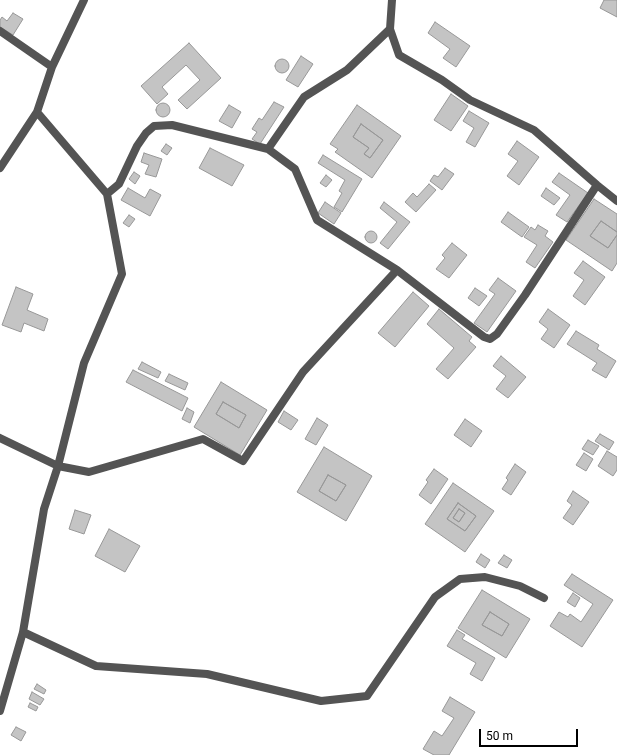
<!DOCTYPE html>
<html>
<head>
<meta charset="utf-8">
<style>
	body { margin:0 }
	#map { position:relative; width:617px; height:755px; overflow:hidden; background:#fff; font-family:Roboto,sans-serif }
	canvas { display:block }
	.scale { position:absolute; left:479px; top:729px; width:99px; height:18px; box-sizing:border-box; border:2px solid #000; border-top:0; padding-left:5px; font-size:12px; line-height:14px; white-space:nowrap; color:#000; -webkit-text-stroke:3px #fff; paint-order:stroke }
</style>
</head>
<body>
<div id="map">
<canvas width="617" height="755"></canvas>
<div class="scale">50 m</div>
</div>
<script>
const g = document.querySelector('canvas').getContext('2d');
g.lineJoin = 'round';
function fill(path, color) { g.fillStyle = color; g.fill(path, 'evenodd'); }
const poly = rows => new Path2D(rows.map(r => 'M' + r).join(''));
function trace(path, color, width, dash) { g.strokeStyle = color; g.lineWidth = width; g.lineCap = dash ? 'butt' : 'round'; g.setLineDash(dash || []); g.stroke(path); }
const building = poly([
	[604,0,617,0,617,17,600,8,604,0],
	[13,13,23,19,13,35,0,27,0,20,2,17,7,21,13,13],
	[435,22,470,46,456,67,443,58,450,49,428,33,435,22],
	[189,43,221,78,187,109,178,100,200,80,186,65,162,87,168,94,157,104,141,86,189,43],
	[301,56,313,64,298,87,286,80,301,56],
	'275 66a7 7 0 1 1 14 0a7 7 0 1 1-14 0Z',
	[451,94,468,106,451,131,434,120,451,94],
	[274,102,284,107,260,144,252,139,257,132,252,129,259,118,262,120,274,102],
	'156 110a7 7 0 1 1 14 0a7 7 0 1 1-14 0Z',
	[229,105,241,112,232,128,219,121,229,105],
	[357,105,401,136,372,178,335,152,338,149,330,144,357,105],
	[361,124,383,140,370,158,364,154,369,148,353,137,361,124],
	[469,111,489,123,475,147,466,142,474,128,463,121,469,111],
	[361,124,383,140,370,158,364,154,369,148,353,137,361,124],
	[517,141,539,157,519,185,507,176,518,161,508,154,517,141],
	[166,144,172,148,167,155,161,151,166,144],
	[210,148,244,165,232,186,199,168,210,148],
	[144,153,162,159,156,177,145,174,149,165,141,162,144,153],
	[323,155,362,179,342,212,334,207,342,193,339,191,345,180,318,163,323,155],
	[445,168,454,174,442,190,430,181,434,175,438,177,445,168],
	[134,172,140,176,135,184,129,179,134,172],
	[559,173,588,193,567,222,556,215,570,195,552,182,559,173],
	[326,175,332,180,326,187,320,183,326,175],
	[429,184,436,190,416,212,405,202,413,193,417,197,429,184],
	[128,188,145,198,150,189,161,195,150,216,121,200,128,188],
	[546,188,560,198,554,205,541,196,546,188],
	[594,199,617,214,617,232,601,221,590,236,608,248,617,235,617,263,612,271,566,240,594,199],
	[325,202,341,213,334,224,318,213,325,202],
	[384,202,410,222,388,249,380,243,397,222,380,208,384,202],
	[508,212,529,227,522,237,501,222,508,212],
	[129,215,135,219,129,227,123,223,129,215],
	[601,221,617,232,617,235,608,248,590,236,601,221],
	[538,225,548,231,545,236,553,242,535,268,526,262,537,245,524,237,531,227,535,230,538,225],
	'365 237a6 6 0 1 1 12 0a6 6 0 1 1-12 0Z',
	[452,243,467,255,449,278,436,269,445,258,442,255,452,243],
	[583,261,605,277,585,305,573,296,584,280,574,273,583,261],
	[498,278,516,291,487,332,474,323,495,294,489,290,498,278],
	[16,287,33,294,27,310,48,319,44,331,24,323,21,332,2,325,16,287],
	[475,288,487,296,479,306,468,298,475,288],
	[413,292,429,306,395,347,378,333,413,292],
	[439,309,472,337,469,341,476,347,448,379,436,369,454,348,427,324,439,309],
	[548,309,570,325,554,348,541,339,548,329,539,322,548,309],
	[576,331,599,345,597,349,616,361,606,378,592,370,597,363,567,344,576,331],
	[501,356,526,377,508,398,496,389,506,376,493,366,501,356],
	[142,362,161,372,158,378,138,369,142,362],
	[133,370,188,398,182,411,126,382,133,370],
	[169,374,188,383,185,390,165,381,169,374],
	[221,382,267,410,240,455,194,427,221,382],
	[223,402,246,415,239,428,216,414,223,402],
	[223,402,246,415,239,428,216,414,223,402],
	[187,408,194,412,190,423,182,419,187,408],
	[284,411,298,420,291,430,278,422,284,411],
	[317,418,328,425,316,445,305,439,317,418],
	[465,419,482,431,471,447,454,435,465,419],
	[600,434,614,442,609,450,595,441,600,434],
	[588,440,599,446,593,455,582,449,588,440],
	[324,447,372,476,346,521,297,492,324,447],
	[328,475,346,485,336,501,319,491,328,475],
	[607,451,617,457,617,470,613,476,598,466,607,451],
	[584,453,593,459,586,471,576,465,584,453],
	[515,464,526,472,511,495,502,489,508,480,506,478,515,464],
	[434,469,448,479,431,504,419,495,428,482,426,480,434,469],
	[328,475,346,485,336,501,319,491,328,475],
	[453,483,494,511,465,552,425,524,453,483],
	[458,503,476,516,465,531,447,519,458,503],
	[573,491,589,502,573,525,563,518,572,505,567,501,573,491],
	[458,503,476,516,465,531,447,519,458,503],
	[459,509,465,513,459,522,453,518,459,509],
	[459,509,465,513,459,522,453,518,459,509],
	[75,510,91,515,84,534,69,529,75,510],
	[109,529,140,546,125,572,95,556,109,529],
	[481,554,490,560,485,568,476,562,481,554],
	[504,555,512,560,507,568,498,563,504,555],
	[572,574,613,600,582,647,550,626,559,612,568,617,570,614,581,622,593,604,564,585,572,574],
	[482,590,530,619,506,658,458,628,482,590],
	[490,612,509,624,502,636,482,625,490,612],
	[573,593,580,598,575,607,567,602,573,593],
	[490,612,509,624,502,636,482,625,490,612],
	[457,630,465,635,462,639,495,658,482,681,470,674,476,663,447,646,457,630],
	[37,684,46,690,44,694,34,689,37,684],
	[32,692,44,699,40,705,29,699,32,692],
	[450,697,475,712,449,755,434,755,423,749,434,731,442,736,454,718,442,711,450,697],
	[30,703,38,707,36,711,28,707,30,703],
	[16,727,26,732,21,741,11,735,16,727]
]);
fill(building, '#c4c4c4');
trace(building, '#989898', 1);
trace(poly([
	[390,29,399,55,442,80,470,100,534,130,597,185,617,201],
	[0,31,52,67],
	[268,149,304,97,347,70,390,29,392,0],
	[0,168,37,112],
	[107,194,119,184,137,146,146,133,154,126,172,125,268,149,295,169,317,220,397,270,484,337,490,339,497,334,525,295,597,185],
	[0,438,58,466,89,472,203,439,243,461,303,372,397,270],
	[23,632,96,666,207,674,321,701,367,696,435,597,460,579,485,577,520,586,544,598],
	[0,711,23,632,44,509,58,466,84,363,122,274,107,194,37,112,52,67,84,0]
]), '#545454', 8);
</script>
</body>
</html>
